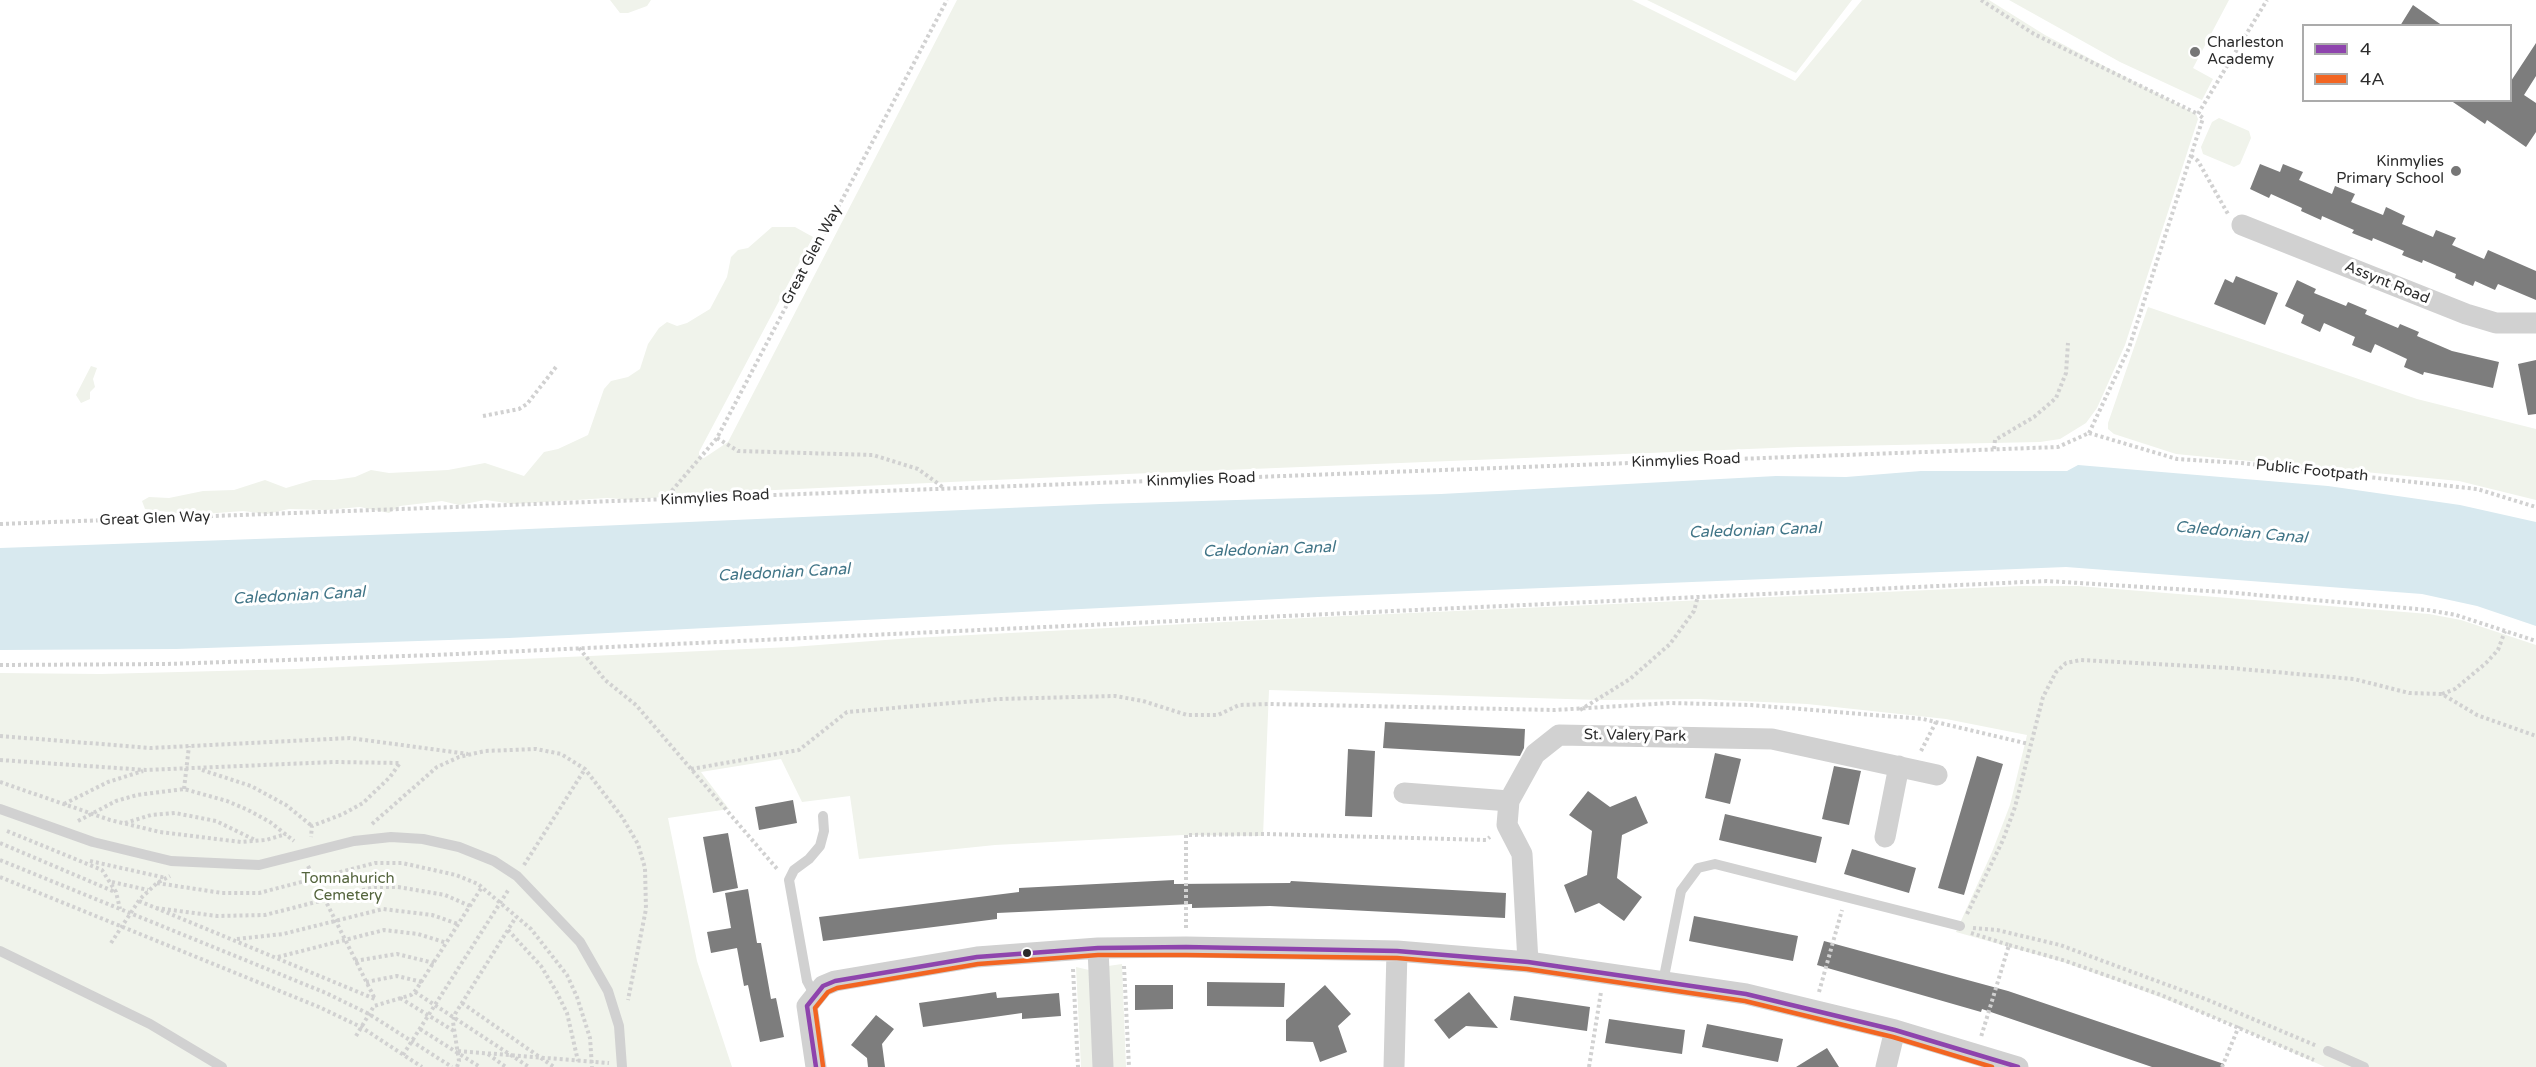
<!DOCTYPE html>
<html>
<head>
<meta charset="utf-8">
<style>
	body { margin:0 }
	#map { position:relative; width:2536px; height:1067px; overflow:hidden; background:#fff; font-family:"Varela Round",sans-serif }
	canvas { display:block }
	.legend { position:absolute; left:2302px; top:24px; width:210px; height:78px; box-sizing:border-box; background:#fff; border:2px solid #ababab; margin:0; padding:8px 10px; list-style:none; font-size:18px; color:#2c2c2c }
	.legend li { display:flex; align-items:center; gap:12px; height:30px }
	.legend b { width:30px; border:2px solid #ababab }
</style>
</head>
<body>
<div id="map">
<canvas width="2536" height="1067"></canvas>
<ul class="legend">
<li><b style="height:8px;background:#8e44ad"></b>4</li>
<li><b style="height:8px;background:#f26522"></b>4A</li>
</ul>
</div>
<script>
const g = document.querySelector('canvas').getContext('2d');
g.lineJoin = 'round';
function fill(path, color) { g.fillStyle = color; g.fill(path, 'evenodd'); }
const poly = rows => new Path2D(rows.map(r => 'M' + r).join(''));
function trace(path, color, width, dash) { g.strokeStyle = color; g.lineWidth = width; g.lineCap = dash ? 'butt' : 'round'; g.setLineDash(dash || []); g.stroke(path); }
function drawText(font, color, halo, rows, align = 'center') {
  g.font = font + ' "Varela Round",sans-serif'; g.lineWidth = 6; g.setLineDash([]); g.textBaseline = 'middle'; g.strokeStyle = halo; g.fillStyle = color; for (const [text, x, y, turn = 0] of rows) {
    g.save(); g.translate(x, y); g.rotate((+turn || 0) * Math.PI / 180); g.textAlign = isNaN(turn) ? turn : align; if (halo) g.strokeText(text, 0, 0); g.fillText(text, 0, 0); g.restore();
  }
}
fill(poly([
	[610,0,651,0,647,6,628,13,620,13],
	[957,0,1632,0,1795,81,1862,0,1989,0,2045,35,2196,114,2198,119,2125,345,2097,408,2086,423,2060,439,2040,442,1798,447,1127,474,687,494,634,500,607,498,514,504,485,500,459,505,442,501,400,506,389,513,360,507,326,510,289,509,267,514,243,511,191,515,145,509,142,501,149,497,169,498,203,491,234,490,265,480,286,488,313,480,334,480,355,477,371,470,389,473,448,470,485,463,524,476,544,452,558,449,588,435,604,389,611,381,628,377,640,369,648,344,659,328,667,322,677,326,687,323,710,309,727,277,731,257,738,250,748,248,772,227,795,227,813,237,699,452,699,459,704,458,728,442],
	[1647,0,1852,0,1796,73],
	[2009,0,2229,0,2193,68,2213,79,2202,100,2120,62],
	[2219,118,2249,131,2251,138,2240,164,2234,167,2203,154,2201,147,2212,122],
	[2148,307,2417,399,2536,429,2536,500,2459,481,2176,454,2114,434,2108,429,2108,423],
	[91,366,97,368,93,379,95,387,90,392,90,399,81,403,76,395],
	[2020,586,2078,586,2429,614,2461,620,2536,645,2536,1067,2325,1067,2235,1026,2128,985,2063,962,1956,932,1992,852,2010,805,2027,735,1946,719,1807,704,1699,699,1600,700,1269,690,1263,836,1183,835,995,845,859,859,850,796,802,802,781,759,701,772,729,809,668,818,697,961,732,1067,0,1067,0,673,101,674,297,669,792,647,912,638,1343,616],
	[1122,964,1126,1067,1111,1067,1108,966],
	[1076,967,1089,970,1096,1067,1081,1067]
]), '#f0f3eb');
fill(poly([
	[2078,465,2328,486,2460,505,2536,522,2536,626,2477,606,2422,594,2066,567,1318,597,509,638,176,649,0,650,0,548,483,531,1100,504,1441,494,1776,476,1846,477,1921,471,2067,471]
]), '#d8e9ef');
fill(poly([
	[2413,5,2443,26,2400,26],
	[2536,43,2536,76,2524,95,2536,103,2536,132,2526,147,2487,120,2485,124,2450,100,2511,100,2511,81],
	[2260,164,2280,172,2283,164,2303,172,2299,180,2332,194,2335,186,2355,194,2351,202,2383,215,2386,207,2405,216,2402,224,2433,237,2436,230,2456,238,2452,245,2484,259,2488,250,2536,271,2536,300,2498,284,2495,290,2475,281,2473,286,2455,278,2456,274,2423,260,2422,263,2402,255,2404,251,2373,238,2372,241,2352,233,2354,230,2322,216,2321,220,2301,211,2302,208,2271,194,2269,198,2250,189],
	[2236,276,2278,293,2265,325,2214,304,2225,279,2233,283],
	[2297,280,2316,289,2314,293,2346,306,2348,302,2367,310,2365,314,2398,328,2400,324,2419,332,2417,336,2452,351,2499,362,2493,388,2424,372,2423,375,2404,367,2407,359,2375,344,2371,353,2352,345,2355,337,2324,323,2320,332,2301,323,2304,315,2285,306],
	[2536,360,2536,414,2528,415,2518,364],
	[1385,722,1525,729,1524,748,1520,756,1383,748],
	[1348,749,1375,751,1372,817,1345,816],
	[1715,753,1741,759,1730,804,1705,798],
	[1977,756,2003,764,1964,895,1938,888],
	[1834,766,1861,771,1849,825,1822,819],
	[1588,791,1610,807,1636,796,1648,823,1622,835,1617,878,1642,897,1624,921,1599,903,1575,913,1564,885,1587,875,1592,831,1569,815],
	[793,800,797,823,759,830,755,807],
	[1725,814,1822,837,1816,863,1719,840],
	[728,833,738,888,713,893,703,837],
	[1852,849,1916,868,1909,893,1844,874],
	[1174,880,1174,884,1290,883,1291,881,1506,893,1505,918,1270,906,1192,908,1192,904,997,913,997,919,823,941,819,917,1019,892,1019,888],
	[748,889,757,943,761,943,771,999,776,998,784,1037,760,1042,748,985,744,986,737,948,711,953,707,932,731,928,725,893],
	[1694,916,1798,936,1793,961,1689,941],
	[1824,941,2008,991,2224,1064,2223,1067,2152,1067,1982,1009,1981,1012,1817,965],
	[1207,982,1285,983,1284,1007,1207,1006],
	[1135,985,1173,985,1173,1009,1135,1010],
	[1325,985,1351,1014,1338,1026,1347,1052,1320,1062,1313,1042,1286,1041,1286,1020],
	[996,992,997,998,1059,993,1061,1016,1022,1019,1022,1013,923,1027,919,1003],
	[1469,992,1498,1028,1466,1026,1449,1039,1434,1020],
	[1514,996,1590,1007,1587,1031,1510,1020],
	[876,1015,894,1029,882,1044,885,1067,868,1067,867,1058,851,1045],
	[1609,1019,1685,1030,1682,1054,1605,1043],
	[1707,1024,1783,1039,1778,1062,1702,1047],
	[1827,1048,1839,1067,1796,1067]
]), '#7d7d7d');
trace(poly([
	[1981,0,2034,34,2198,114],
	[2191,156,2198,161,2228,214],
	[483,416,519,409,527,404,556,367],
	[2089,433,2129,348,2203,118,2198,114,2267,0],
	[2089,433,2177,459,2241,463,2477,489,2536,507],
	[717,438,738,451,873,455,918,469,944,488],
	[1994,449,1995,440,2034,417,2056,398,2066,373,2068,343],
	[664,500,717,438,947,0],
	[0,524,2058,447,2089,433],
	[579,648,605,680,636,705,778,870],
	[0,665,167,664,435,655,2047,581,2224,592,2428,610,2456,615,2536,641],
	[2442,694,2455,689,2486,663,2498,650,2505,631],
	[1580,710,1630,679,1670,644,1694,611,1698,596],
	[0,736,151,748,350,738,468,754],
	[1921,751,1936,722],
	[0,760,146,770,334,762,400,763,390,777,363,803,343,814,312,826,311,837],
	[691,769,799,750,847,712,998,699,1115,696,1143,701,1187,715,1218,715,1239,705,1269,704,1555,710,1670,703,1751,705,1923,719,2029,744],
	[202,770,251,786,286,805,312,826],
	[0,782,110,820,160,832,241,842,266,840,286,834],
	[184,789,189,746],
	[64,804,108,782,143,771],
	[78,821,116,801,137,795,184,789,227,801,248,810,270,822,294,841],
	[125,823,151,815,175,813,216,821,255,840],
	[372,824,437,767,459,757,485,751,536,749,561,754,585,769,622,817,638,844,645,868,646,909,628,1000],
	[7,831,102,870,116,892,120,909],
	[0,843,115,892],
	[0,860,326,993,369,1014,452,1067],
	[90,861,166,878],
	[524,865,585,769],
	[308,866,375,999],
	[0,877,319,1007,361,1027,422,1067],
	[112,882,148,890],
	[157,883,222,893,259,893,375,863,402,863,456,875,478,884,531,929,567,975,577,997,590,1038,592,1067],
	[139,901,375,999],
	[156,908,217,916,265,915,375,887,398,887,445,895,470,906],
	[1967,914,2003,840,2015,807,2043,697,2056,672,2066,663,2081,660,2230,668,2354,679,2409,693,2442,694,2477,715,2536,736],
	[1186,928,1186,835,1267,834,1486,840,1490,837],
	[1973,928,1997,930,2060,945,2208,1000,2317,1046],
	[508,930,541,966,556,991,567,1013,578,1061],
	[1971,933,2009,945,1981,1037],
	[237,939,283,934,383,909,432,915,458,924],
	[111,943,140,899,157,883,170,876],
	[2009,945,2066,961,2161,995,2314,1060],
	[278,957,384,930,418,934,447,943],
	[355,961,397,954,434,963],
	[1124,966,1129,1067],
	[1073,969,1078,1067],
	[366,982,397,976,422,982],
	[415,992,529,1067],
	[1819,992,1842,910],
	[400,998,454,1031],
	[462,1003,554,1067],
	[420,1029,480,1067],
	[356,1036,374,1006,411,995,416,990,482,887],
	[458,1051,609,1063],
	[488,1054,506,1067],
	[403,1055,509,889],
	[457,1067,459,1061,453,1022,455,1014,516,917],
	[1589,1067,1601,992],
	[2222,1067,2239,1026]
]), '#d1d1d1', 4, [3, 3]);
trace(poly([
	[0,809,93,842,171,861,259,865,354,841,391,837,423,839,459,847,494,861,517,876,580,942,608,991,619,1026,622,1067],
	[0,951,150,1024,222,1067],
	[1663,982,1681,891,1698,868,1715,864,1960,926],
	[814,994,807,981,789,880,794,870,809,859,820,846,824,831,823,816],
	[2328,1051,2364,1067]
]), '#d1d1d1', 10);
trace(poly([
	[2242,225,2466,314,2496,323,2536,323],
	[1404,793,1509,801],
	[1885,837,1899,766],
	[1098,948,1103,1067],
	[1528,962,1522,854,1507,825,1509,801,1535,754,1559,735,1772,739,1937,775],
	[816,1067,807,1006,823,986,835,981,977,957,1098,948,1186,947,1397,951,1528,962,1746,994,1895,1030,2018,1067],
	[1394,1067,1397,951],
	[1886,1067,1895,1030]
]), '#d1d1d1', 21);
trace(poly([
	[816,1067,807,1006,823,986,835,981,977,957,1098,948,1186,947,1397,951,1528,962,1746,994,1895,1030,2018,1067]
]), '#8e44ad', 4.5);
trace(poly([
	[823,1066,815,1008,828,992,837,988,978,964,1098,955,1186,955,1397,958,1527,969,1745,1001,1893,1037,1992,1067]
]), '#f26522', 4.5);
for (const [x, y, r, color] of [
	[2195,52,6,"#767676"],
	[2456,171,6,"#767676"],
	[1027,953,5,"#2c2c2c"]
]) { const dot = new Path2D(); dot.arc(x, y, r, 0, 2 * Math.PI); g.fillStyle = color; g.fill(dot); trace(dot, '#fff', 2); }
drawText('15px', '#2c2c2c', '#fff', [
	["Charleston",2207,43],
	["Academy",2207,60],
	["Kinmylies",2444,162,"right"],
	["Primary School",2444,179,"right"]
], 'left');
drawText('15px', '#2c2c2c', '#fff', [
	["Great Glen Way",812,255,-62],
	["Assynt Road",2387,283,22],
	["Kinmylies Road",1686,461,-2],
	["Public Footpath",2312,471,6],
	["Kinmylies Road",1201,480,-2],
	["Kinmylies Road",715,498,-3],
	["Great Glen Way",155,519,-2],
	["St. Valery Park",1635,736,1]
]);
drawText('15px', '#54643d', '#fff', [
	["Tomnahurich",348,879],
	["Cemetery",348,896]
]);
drawText('italic 16px', '#417587', '#fff', [
	["Caledonian Canal",1755,531,-2],
	["Caledonian Canal",2241,533,5],
	["Caledonian Canal",1269,550,-2],
	["Caledonian Canal",784,573,-3],
	["Caledonian Canal",299,596,-3]
]);
</script>
</body>
</html>
